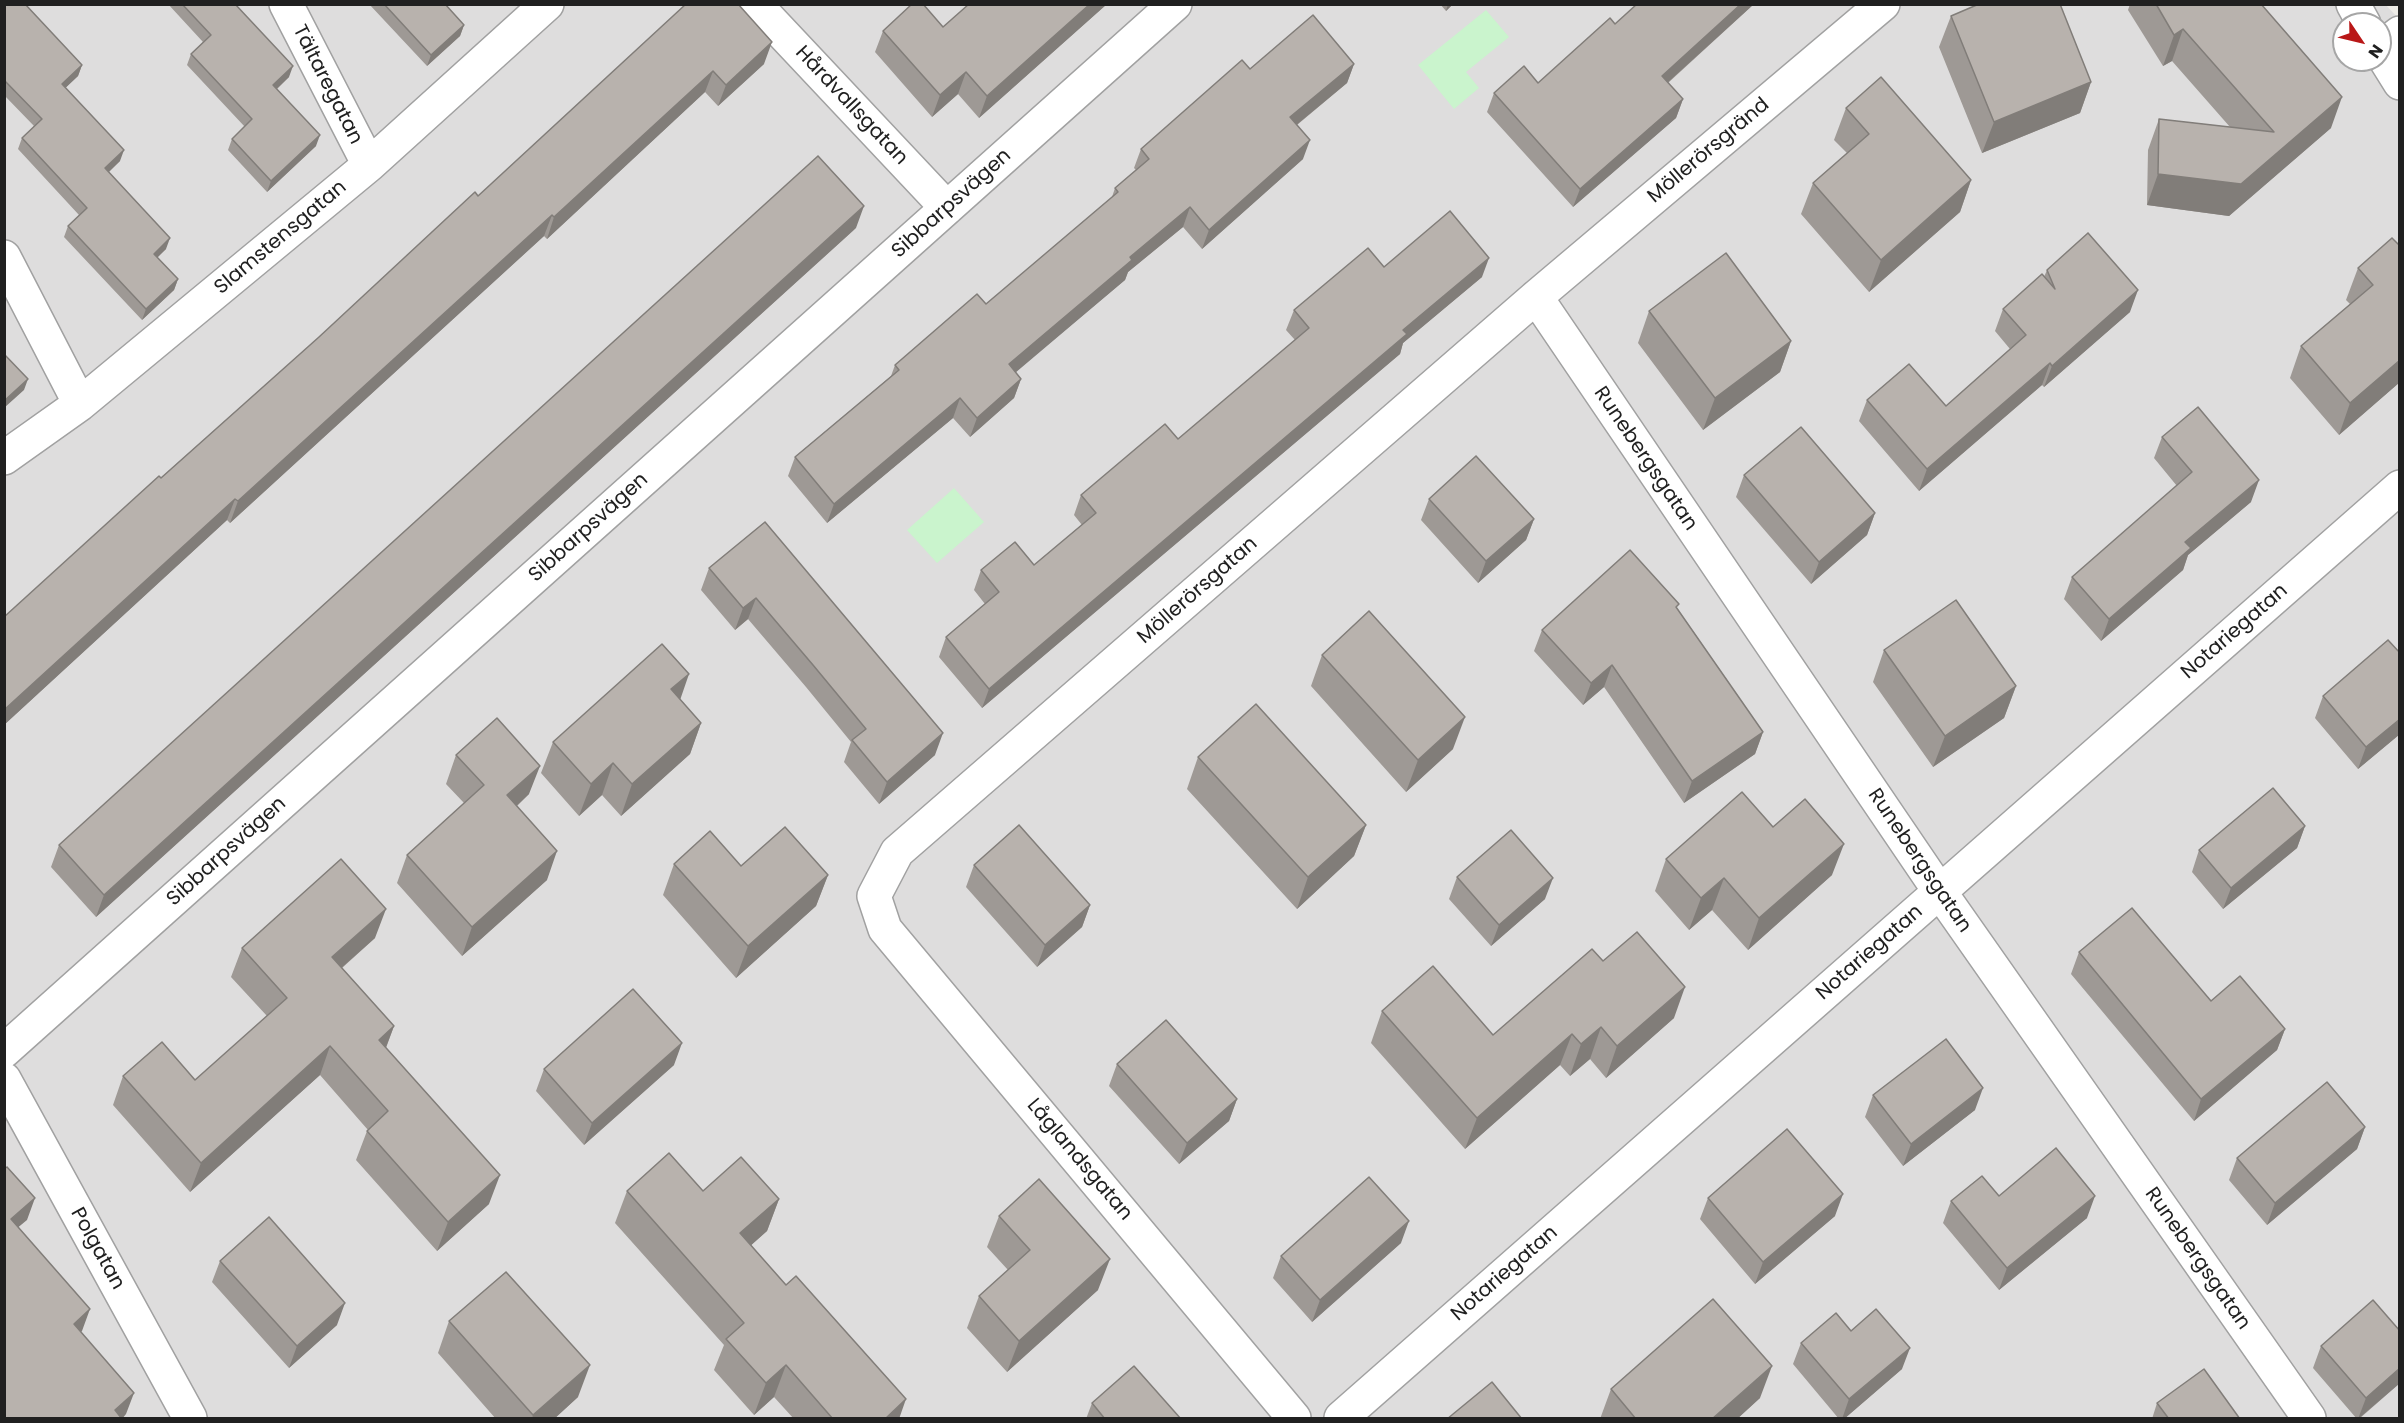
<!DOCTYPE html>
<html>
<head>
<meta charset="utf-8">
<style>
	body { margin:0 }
	#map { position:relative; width:2404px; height:1423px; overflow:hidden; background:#efede8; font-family:Poppins,sans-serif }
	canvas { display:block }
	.frame { position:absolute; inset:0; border:6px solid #202020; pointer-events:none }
	.north { position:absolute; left:2332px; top:12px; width:60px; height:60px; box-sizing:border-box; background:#fff; border:2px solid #a6a6a6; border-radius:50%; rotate:125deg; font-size:16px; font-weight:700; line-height:24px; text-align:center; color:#202020 }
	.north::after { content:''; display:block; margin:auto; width:21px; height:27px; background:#b91717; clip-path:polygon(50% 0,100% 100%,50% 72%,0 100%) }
</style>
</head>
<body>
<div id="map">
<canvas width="2404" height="1423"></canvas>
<div class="frame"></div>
<div class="north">N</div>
</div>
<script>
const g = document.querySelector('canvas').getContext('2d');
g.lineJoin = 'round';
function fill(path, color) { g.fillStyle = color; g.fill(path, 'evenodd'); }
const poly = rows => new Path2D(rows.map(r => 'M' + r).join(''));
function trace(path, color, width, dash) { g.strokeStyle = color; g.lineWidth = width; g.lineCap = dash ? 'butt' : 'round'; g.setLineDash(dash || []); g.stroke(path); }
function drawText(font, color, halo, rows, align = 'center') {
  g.font = font + ' Poppins,sans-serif'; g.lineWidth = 4.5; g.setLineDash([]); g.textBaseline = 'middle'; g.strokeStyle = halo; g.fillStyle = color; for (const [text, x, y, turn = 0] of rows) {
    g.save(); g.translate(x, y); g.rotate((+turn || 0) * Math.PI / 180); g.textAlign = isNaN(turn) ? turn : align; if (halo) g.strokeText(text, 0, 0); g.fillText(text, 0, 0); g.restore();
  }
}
fill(poly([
	[2385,4,2399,19,2399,1418,5,1418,5,5],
	[2344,24,2380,24,2380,60,2344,60]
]), '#dedddd');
fill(poly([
	[1486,10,1509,37,1466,72,1479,88,1454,109,1418,65],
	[954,488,984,522,937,563,907,530]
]), '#caf4cd');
const minor = poly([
	[286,4,369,165],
	[755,4,947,208],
	[2380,48,2400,33],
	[4,257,80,404],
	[1536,297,1940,892,2309,1418],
	[4,458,80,404,369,165,547,4],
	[4,1051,1175,4],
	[4,1079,190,1418],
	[1294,1418,885,929,874,896,897,852,1536,297,1883,4],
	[1341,1418,2400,487]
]);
const tertiary = poly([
	[2353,4,2364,24],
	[2380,51,2400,83]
]);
trace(minor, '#a1a1a1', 36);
trace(tertiary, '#a1a1a1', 36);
trace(minor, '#fff', 33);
trace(tertiary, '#fff', 33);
fill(poly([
	[4,4,82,65,78,76,65,88,120,161,109,172,166,249,157,257,178,279,174,290,142,320,64,237,68,226,79,215,18,149,22,138,34,126,4,95],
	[168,4,235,4,289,77,277,89,316,146,267,192,228,150,232,139,245,127,187,65,191,54,203,42],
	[369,4,445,4,464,25,460,36,427,66],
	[686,4,764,64,718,106,705,92,547,239,544,236,230,523,227,520,4,725,4,617,478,196],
	[969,4,1107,4,979,118,958,94,932,117,875,52,883,31,943,27],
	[1440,4,1453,4,1446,11],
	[1754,4,1668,83,1683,99,1676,118,1573,207,1487,112,1494,93,1538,83,1615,24],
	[2130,4,2261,4,2331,128,2229,216,2147,205,2148,150,2159,119,2230,127,2172,61,2163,66,2128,10],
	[1951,16,2091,82,2080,113,1982,153,1939,47],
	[1354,64,1347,83,1297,125,1303,159,1202,249,1183,227,1128,272,1125,280,1015,372,1021,379,1014,398,970,437,953,418,827,523,788,476,795,457,891,376,895,365,986,304,1112,197,1115,188,1136,170,1134,168,1141,149,1250,69],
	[1846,108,1971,180,1960,212,1869,292,1801,214,1813,183,1847,153,1834,140],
	[856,228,96,917,51,867,59,845],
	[2400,246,2400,382,2339,435,2290,378,2301,346,2350,304,2346,300,2358,268],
	[1384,267,1482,277,1403,343,1400,354,982,708,939,657,946,637,985,604,974,590,981,570,1034,565,1082,525,1074,515,1081,495,1178,439,1295,340,1286,330,1294,310],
	[2047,270,2130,312,2044,387,2042,385,1919,491,1859,421,1867,400,1946,406,2010,349,1995,331,2003,309,2044,277],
	[1649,311,1791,341,1780,372,1703,430,1638,343],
	[2162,437,2251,502,2188,555,2183,570,2101,641,2064,599,2072,577,2177,486,2154,458],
	[1744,475,1875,513,1867,535,1811,584,1736,497],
	[1429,499,1534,519,1526,540,1478,583,1421,520],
	[765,522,935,755,879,804,844,762,851,742,806,687,748,619,735,630,701,590,709,568],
	[1677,608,1763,732,1755,754,1684,803,1604,687,1583,705,1534,651,1542,630],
	[1884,650,2016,686,2004,718,1933,767,1873,682],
	[2400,653,2400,734,2358,769,2315,718,2323,696],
	[1322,655,1453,749,1406,792,1311,686],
	[680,699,701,723,690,754,621,816,602,795,579,816,541,773,553,742],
	[456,755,529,794,517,806,547,880,462,956,397,883,407,855,464,803,446,784],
	[1198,757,1366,825,1354,856,1297,909,1187,789],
	[2305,826,2297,848,2223,909,2192,872,2199,850],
	[1773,827,1832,875,1748,950,1712,910,1689,930,1655,891,1666,859],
	[674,864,741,866,828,875,816,906,736,978,663,895],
	[974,865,1090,905,1082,927,1037,967,966,887],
	[1457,877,1545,899,1491,946,1449,899],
	[375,938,342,968,394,1026,386,1048,489,1204,437,1251,356,1160,367,1131,368,1130,320,1075,190,1192,113,1105,123,1076,195,1080,267,1016,231,977,242,948],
	[2079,952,2285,1029,2277,1050,2194,1121,2071,974],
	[1603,961,1674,1018,1606,1078,1590,1059,1570,1076,1560,1065,1465,1149,1371,1043,1382,1011,1493,1035],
	[1117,1064,1237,1099,1229,1121,1179,1164,1109,1086],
	[674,1065,584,1145,536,1091,544,1069],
	[1873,1095,1975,1110,1903,1166,1865,1117],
	[2365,1127,2357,1149,2267,1225,2229,1180,2237,1158],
	[627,1191,703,1191,779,1199,767,1231,751,1245,899,1419,794,1419,774,1397,754,1415,714,1370,724,1345,615,1223],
	[1999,1196,2087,1218,1999,1290,1943,1223,1951,1201],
	[1708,1198,1835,1216,1755,1284,1700,1219],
	[999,1216,1098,1290,1007,1372,967,1328,979,1296,1008,1270,987,1247],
	[1401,1243,1312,1322,1273,1278,1281,1256],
	[220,1261,337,1325,289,1368,212,1282],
	[449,1321,578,1397,554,1419,496,1419,438,1353],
	[1851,1331,1902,1369,1844,1419,1839,1419,1793,1364,1801,1343],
	[2400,1331,2400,1383,2359,1419,2357,1419,2313,1368,2321,1346],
	[1611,1389,1760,1398,1737,1419,1600,1419],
	[1092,1403,1181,1419,1086,1419],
	[2157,1403,2240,1419,2152,1419]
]), '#9e9995');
fill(poly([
	[1090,4,1107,4,979,118,987,96],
	[1448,4,1453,4,1446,11],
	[1741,4,1754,4,1655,94,1662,76],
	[464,25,460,36,427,66,431,55],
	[2183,29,2172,61,2163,66,2174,35],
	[772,42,764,64,718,106,726,85],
	[1354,64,1347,83,1283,136,1290,117],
	[82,65,78,76,58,95,62,84],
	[293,66,289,77,269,96,273,85],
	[713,71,705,92,547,239,554,217],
	[966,72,958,94,932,117,940,95],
	[2091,82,2080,113,1982,153,1994,122],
	[2342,97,2331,128,2229,216,2147,205,2158,174,2241,184],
	[1683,99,1676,118,1573,207,1580,189],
	[320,135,316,146,267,192,271,181],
	[1310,140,1303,159,1202,249,1209,230],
	[124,150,120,161,101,179,105,168],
	[1971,180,1960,212,1869,292,1881,260],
	[864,206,856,228,96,917,104,895],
	[1190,207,1183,227,1128,272,1125,280,1002,384,1009,364,1130,257],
	[552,215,544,236,230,523,238,501],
	[170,238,166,249,150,265,154,254],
	[1489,258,1482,277,1403,343,1400,354,982,708,989,689,1403,330],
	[178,279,174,290,142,320,146,309],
	[2138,290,2130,312,2044,387,2052,366],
	[1791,341,1780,372,1703,430,1715,398],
	[2400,360,2400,382,2339,435,2350,403],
	[2050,363,2042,385,1919,491,1927,469],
	[28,379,24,390,4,408,4,401],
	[1021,379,1014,398,970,437,977,418],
	[960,398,953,418,827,523,834,504],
	[2259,480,2251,502,2188,555,2183,570,2101,641,2109,619,2185,542],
	[235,499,227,520,4,725,4,710],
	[1875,513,1867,535,1811,584,1819,562],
	[1534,519,1526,540,1478,583,1486,561],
	[756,598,748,619,735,630,743,608],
	[1612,665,1604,687,1583,705,1591,683],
	[689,674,678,706,671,689],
	[2016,686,2004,718,1933,767,1945,736],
	[1465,717,1453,749,1406,792,1418,760],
	[2400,719,2400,734,2358,769,2366,747],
	[701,723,690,754,621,816,632,784],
	[1763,732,1755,754,1684,803,1692,781],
	[943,733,935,755,879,804,887,782],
	[613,763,602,795,579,816,591,784],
	[540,766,529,794,497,824,507,795],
	[1366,825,1354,856,1297,909,1308,877],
	[2305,826,2297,848,2223,909,2231,888],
	[1844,844,1832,875,1748,950,1759,918],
	[557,851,547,880,462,956,472,927],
	[828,875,816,906,736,978,748,946],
	[1553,878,1545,899,1491,946,1499,925],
	[1724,878,1712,910,1689,930,1701,898],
	[1090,905,1082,927,1037,967,1045,945],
	[386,909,375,938,321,986,332,957],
	[1685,987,1674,1018,1606,1078,1617,1046],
	[394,1026,383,1055,379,1040],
	[1601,1027,1590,1059,1570,1076,1581,1044],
	[2285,1029,2277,1050,2194,1121,2201,1099],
	[1572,1034,1560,1065,1465,1149,1477,1118],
	[682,1043,674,1065,584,1145,592,1123],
	[330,1046,320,1075,190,1192,201,1163],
	[1983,1088,1975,1110,1903,1166,1911,1144],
	[1237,1099,1229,1121,1179,1164,1187,1143],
	[2365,1127,2357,1149,2267,1225,2275,1203],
	[500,1175,489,1204,437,1251,448,1222],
	[1843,1194,1835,1216,1755,1284,1763,1262],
	[2095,1196,2087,1218,1999,1290,2007,1268],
	[35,1198,27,1220,4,1239,11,1219],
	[779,1199,767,1231,729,1265,740,1233],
	[1409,1221,1401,1243,1312,1322,1320,1300],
	[1110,1259,1098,1290,1007,1372,1019,1341],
	[345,1303,337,1325,289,1368,297,1346],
	[90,1309,82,1331,66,1346,74,1324],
	[1910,1348,1902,1369,1844,1419,1842,1419,1849,1399],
	[590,1365,578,1397,554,1419,532,1419,533,1415],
	[786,1365,774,1397,754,1415,766,1383],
	[1772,1366,1760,1398,1737,1419,1712,1419],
	[2400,1368,2400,1383,2358,1419,2366,1398],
	[134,1393,126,1414,122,1419,115,1410],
	[906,1399,899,1419,885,1419]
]), '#817d79');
const building = poly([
	[4,4,25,4,82,65,62,84,124,150,105,168,170,238,154,254,178,279,146,309,68,226,87,208,22,138,42,119,4,80,4,4],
	[182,4,235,4,293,66,273,85,320,135,271,181,232,139,252,119,191,54,211,35,182,4],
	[384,4,445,4,464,25,431,55,384,4],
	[686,4,738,4,772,42,726,85,713,71,554,217,552,215,238,501,235,499,4,710,4,617,159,476,161,478,319,337,475,192,478,196,686,4],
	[912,4,923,4,943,27,969,4,1090,4,987,96,966,72,940,95,883,31,912,4],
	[1637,4,1741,4,1662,76,1683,99,1580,189,1494,93,1524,66,1538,83,1610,18,1615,24,1637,4],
	[1979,4,2060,4,2091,82,1994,122,1951,16,1979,4],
	[2156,4,2261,4,2342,97,2241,184,2158,174,2159,119,2274,132,2183,29,2174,35,2156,4],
	[1313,15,1354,64,1290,117,1310,140,1209,230,1190,207,1130,257,1132,260,1009,364,1021,379,977,418,960,398,834,504,795,457,899,370,895,365,977,294,986,304,1118,192,1115,188,1149,159,1141,149,1242,60,1250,69,1313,15],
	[1881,77,1971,180,1881,260,1813,183,1869,134,1846,108,1881,77],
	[818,156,864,206,104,895,59,845,818,156],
	[1450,211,1489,258,1403,330,1407,334,989,689,946,637,999,592,981,570,1015,542,1034,565,1096,513,1081,495,1165,424,1178,439,1309,328,1294,310,1368,248,1384,267,1450,211],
	[2088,233,2138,290,2052,366,2050,363,1927,469,1867,400,1909,364,1946,406,2026,335,2003,309,2042,274,2055,289,2047,270,2088,233],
	[2392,238,2400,246,2400,360,2350,403,2301,346,2373,285,2358,268,2392,238],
	[1726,253,1791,341,1715,398,1649,311,1726,253],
	[4,354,28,379,4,401,4,354],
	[2198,407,2259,480,2185,542,2191,548,2109,619,2072,577,2192,472,2162,437,2198,407],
	[1801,427,1875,513,1819,562,1744,475,1801,427],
	[1476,456,1534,519,1486,561,1429,499,1476,456],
	[765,522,943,733,887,782,852,740,866,729,813,665,756,598,743,608,709,568,765,522],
	[1630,550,1679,604,1676,607,1763,732,1692,781,1612,665,1591,683,1542,630,1630,550],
	[1956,600,2016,686,1945,736,1884,650,1956,600],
	[1369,611,1465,717,1418,760,1322,655,1369,611],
	[2388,640,2400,653,2400,719,2366,747,2323,696,2388,640],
	[662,644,689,674,671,689,701,723,632,784,613,763,591,784,553,742,662,644],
	[1256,704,1366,825,1308,877,1198,757,1256,704],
	[497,718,540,766,507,795,557,851,472,927,407,855,484,785,456,755,497,718],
	[2273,788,2305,826,2231,888,2199,850,2273,788],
	[1742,792,1773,827,1805,799,1844,844,1759,918,1724,878,1701,898,1666,859,1742,792],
	[1019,825,1090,905,1045,945,974,865,1019,825],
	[785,827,828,875,748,946,674,864,710,831,741,866,785,827],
	[1511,830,1553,878,1499,925,1457,877,1511,830],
	[341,859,386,909,332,957,394,1026,379,1040,500,1175,448,1222,367,1131,388,1111,330,1046,201,1163,123,1076,162,1042,195,1080,287,998,242,948,341,859],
	[2132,908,2211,1001,2240,976,2285,1029,2201,1099,2079,952,2132,908],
	[1637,932,1685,987,1617,1046,1601,1027,1581,1044,1572,1034,1477,1118,1382,1011,1433,966,1493,1035,1592,949,1603,961,1637,932],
	[633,989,682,1043,592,1123,544,1069,633,989],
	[1166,1020,1237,1099,1187,1143,1117,1064,1166,1020],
	[1946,1039,1983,1088,1911,1144,1873,1095,1946,1039],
	[2327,1082,2365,1127,2275,1203,2237,1158,2327,1082],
	[1787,1129,1843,1194,1763,1262,1708,1198,1787,1129],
	[2056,1148,2095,1196,2007,1268,1951,1201,1982,1176,1999,1196,2056,1148],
	[669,1153,703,1191,741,1157,779,1199,740,1233,786,1285,796,1276,906,1399,885,1419,833,1419,786,1365,766,1383,726,1339,744,1323,627,1191,669,1153],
	[7,1167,35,1198,11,1219,90,1309,74,1324,134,1393,115,1410,122,1419,4,1419,4,1169,7,1167],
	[1369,1177,1409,1221,1320,1300,1281,1256,1369,1177],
	[1039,1179,1110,1259,1019,1341,979,1296,1030,1250,999,1216,1039,1179],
	[269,1217,345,1303,297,1346,220,1261,269,1217],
	[506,1272,590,1365,533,1415,449,1321,506,1272],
	[1713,1299,1772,1366,1712,1419,1636,1419,1611,1389,1713,1299],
	[2373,1300,2400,1331,2400,1368,2366,1398,2321,1346,2373,1300],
	[1876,1309,1910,1348,1849,1399,1801,1343,1836,1313,1851,1331,1876,1309],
	[1134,1366,1181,1419,1105,1419,1092,1403,1134,1366],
	[2204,1369,2240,1419,2169,1419,2157,1403,2204,1369],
	[1492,1382,1522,1419,1447,1419,1492,1382]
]);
fill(building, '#b8b2ad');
trace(building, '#817d79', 1.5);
drawText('20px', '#202020', '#fff', [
	["Tältaregatan",327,85,63],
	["Hårdvallsgatan",851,106,47],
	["Möllerörsgränd",1709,151,-40],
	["Sibbarpsvägen",952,204,-42],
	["Slamstensgatan",281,238,-40],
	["Runebergsgatan",1645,459,56],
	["Sibbarpsvägen",589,528,-42],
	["Möllerörsgatan",1198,591,-41],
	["Notariegatan",2235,632,-41],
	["Sibbarpsvägen",227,852,-42],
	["Runebergsgatan",1919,861,56],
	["Notariegatan",1870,953,-41],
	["Låglandsgatan",1079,1160,50],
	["Polgatan",97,1249,61],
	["Runebergsgatan",2197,1259,55],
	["Notariegatan",1505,1274,-41]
]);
</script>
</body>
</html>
